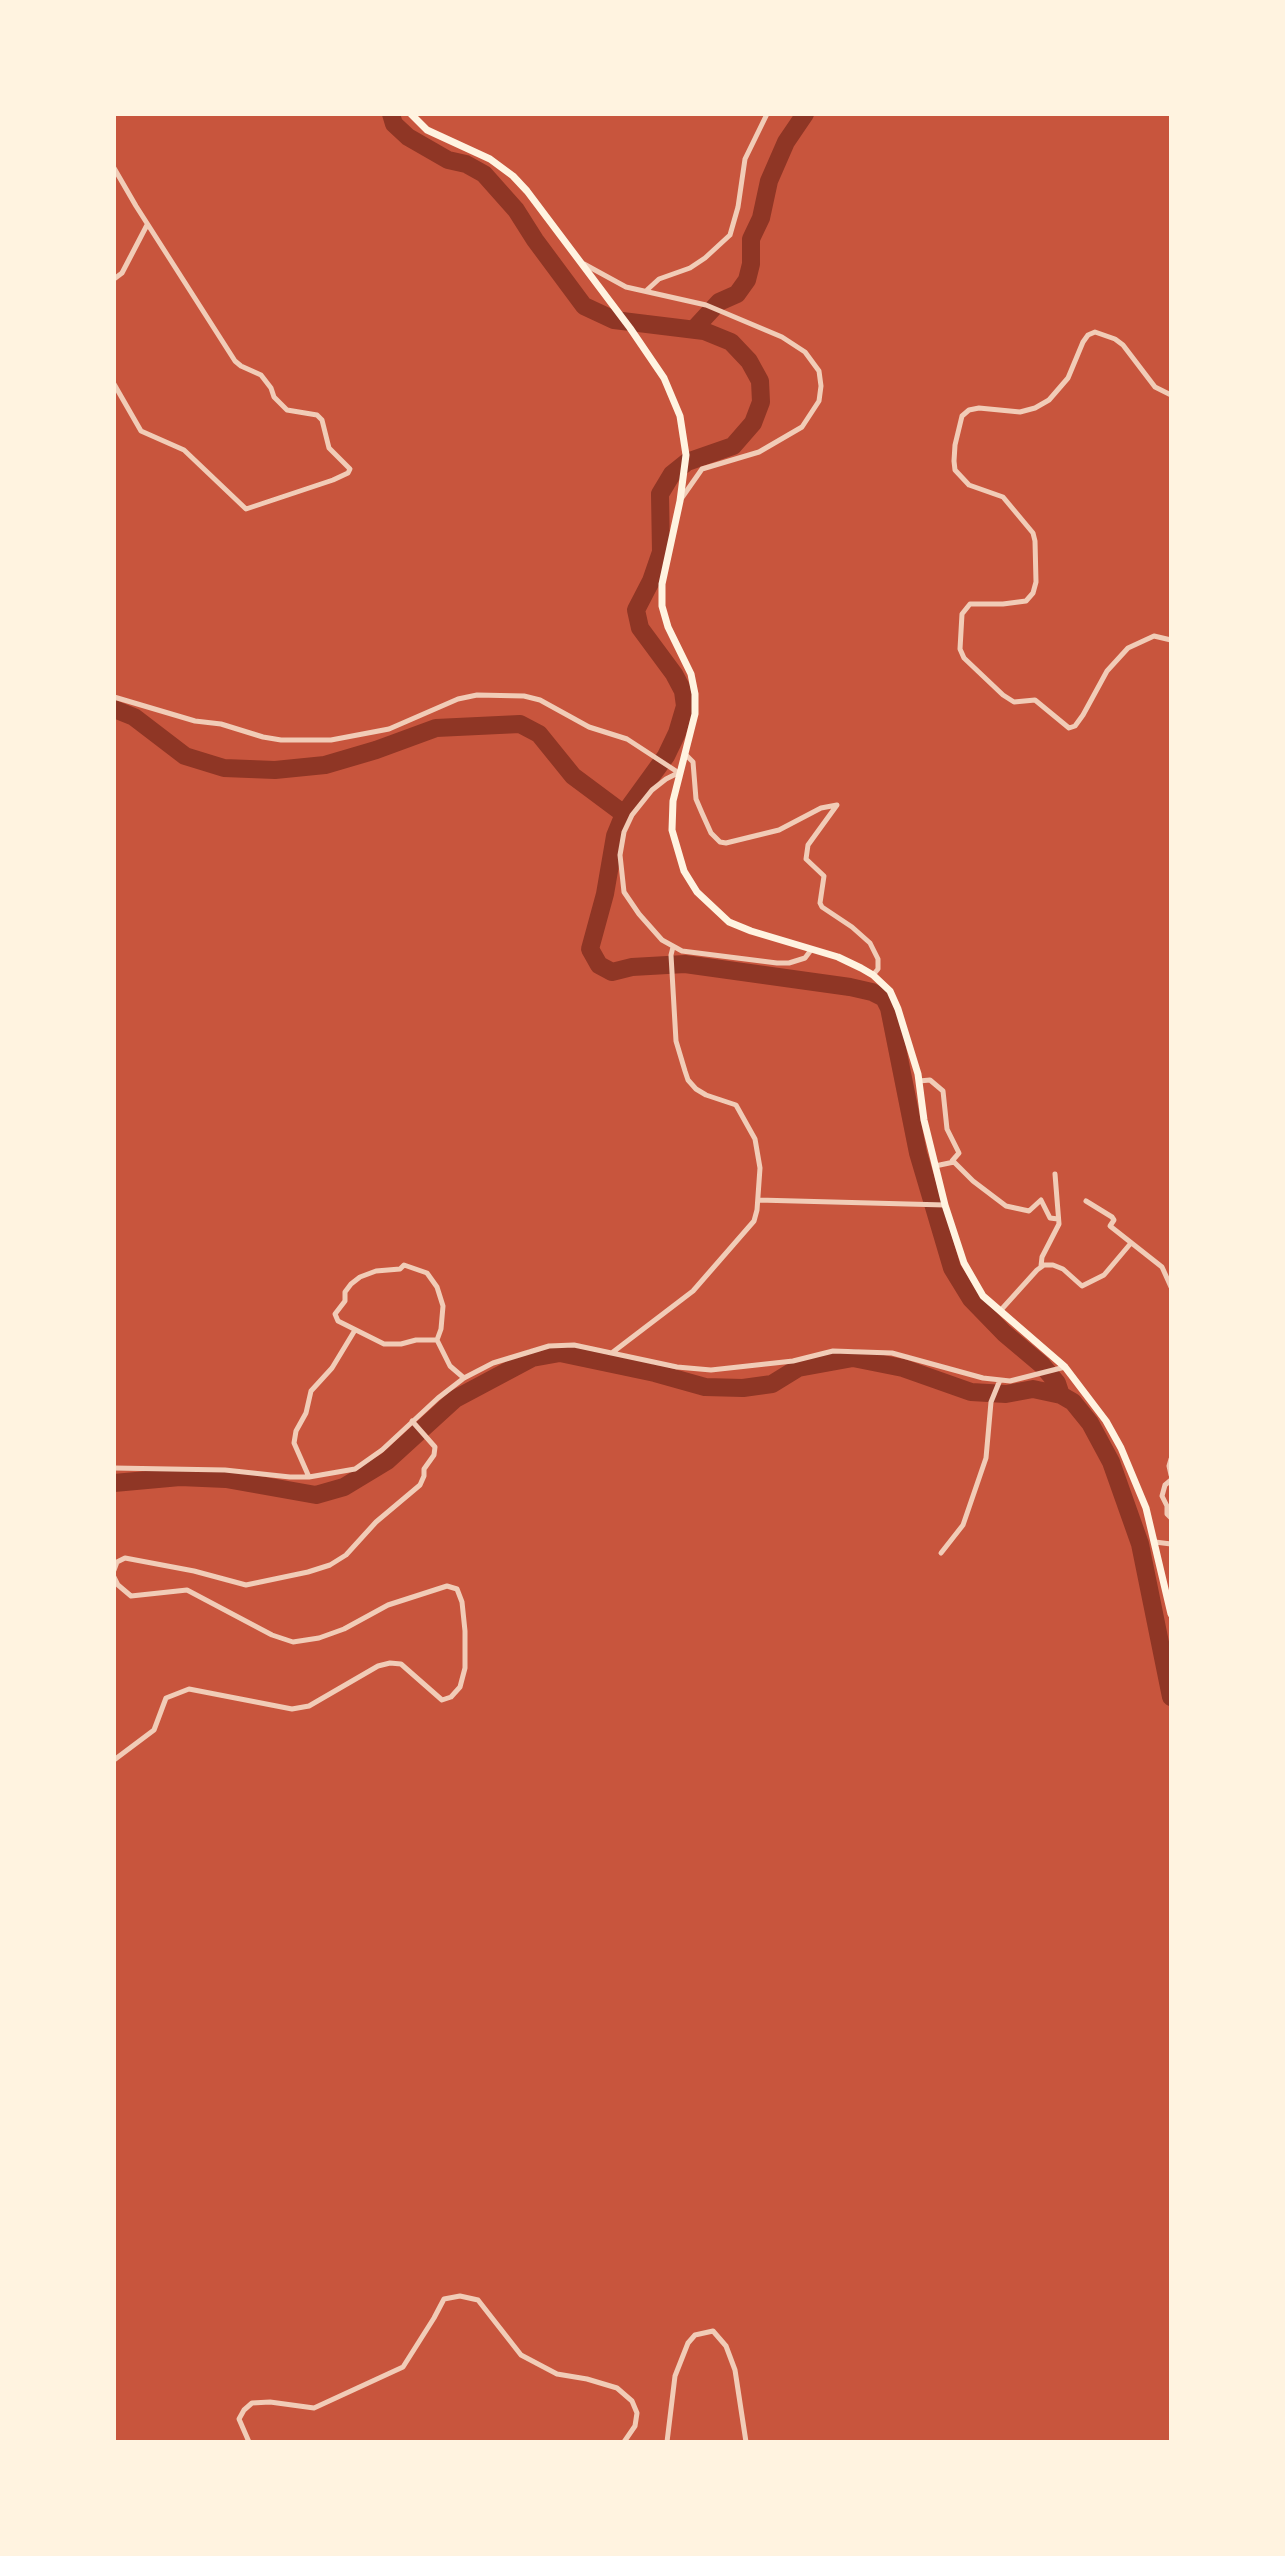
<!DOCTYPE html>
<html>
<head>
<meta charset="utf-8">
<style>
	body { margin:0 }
	#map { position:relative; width:1285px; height:2556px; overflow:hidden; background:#c8553d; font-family:Lato,sans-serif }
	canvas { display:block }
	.frame { position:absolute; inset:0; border:116px solid #fff3e0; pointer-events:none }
</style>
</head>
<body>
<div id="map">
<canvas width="1285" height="2556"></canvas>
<div class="frame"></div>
</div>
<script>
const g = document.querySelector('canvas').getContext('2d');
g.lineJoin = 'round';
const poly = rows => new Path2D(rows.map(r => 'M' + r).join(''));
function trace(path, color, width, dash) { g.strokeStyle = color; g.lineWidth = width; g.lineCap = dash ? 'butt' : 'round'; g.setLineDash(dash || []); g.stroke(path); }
trace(poly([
	[391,114,394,124,408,137,448,160,466,164,484,174,516,210,535,240,584,306,614,320,704,331,731,342,749,361,760,381,761,402,753,423,733,446,687,462,672,474,660,494,661,552,651,581,636,610,640,628,674,674,683,691,685,706,677,733,666,756,624,814,615,836,605,894,590,949,599,965,612,972,632,967,685,964,850,987,872,992,884,998,889,1008,918,1153,952,1268,971,1299,1004,1333,1042,1365,1057,1383,1061,1395],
	[694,329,719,302,737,294,747,280,751,264,751,239,761,218,769,181,786,142,805,114],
	[114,709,134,717,185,756,224,768,275,770,325,765,376,750,436,728,520,724,539,734,573,776,624,814],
	[114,1483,180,1477,226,1479,316,1495,344,1487,387,1461,455,1399,532,1358,560,1353,655,1373,705,1387,743,1388,772,1384,798,1368,853,1358,903,1368,971,1392,1006,1394,1033,1389,1061,1395,1073,1402,1090,1423,1111,1462,1140,1544,1171,1697]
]), '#8f3625', 18);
trace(poly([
	[114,168,136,206,235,361,241,366,261,375,271,388,274,397,287,410,317,415,322,420,329,448,350,469,348,473,333,480,246,509,184,450,141,431,114,384],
	[584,264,626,287,706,305,782,337,805,352,819,371,821,386,819,401,802,427,759,452,702,469,681,499],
	[114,279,122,273,147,225],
	[647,290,659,279,690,268,705,258,730,235,738,207,745,159,767,114],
	[1171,395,1155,387,1123,345,1115,339,1095,332,1088,335,1083,342,1068,378,1049,400,1035,408,1020,412,979,408,969,410,962,416,955,445,954,461,955,470,969,485,1003,497,1033,533,1035,541,1036,582,1033,593,1026,601,1003,604,970,604,962,614,960,649,964,658,1003,695,1014,702,1035,700,1069,728,1075,726,1083,715,1107,671,1128,648,1154,636,1171,640],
	[114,697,195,721,221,724,263,737,281,740,331,740,389,729,458,699,477,695,524,696,540,700,589,727,627,739,679,773],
	[685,754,693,762,696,799,702,813,711,833,720,842,726,843,779,830,821,808,837,805,808,845,806,859,824,876,820,903,822,907,852,927,870,943,878,959,878,969,873,975],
	[678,773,666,779,652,790,632,815,624,832,620,855,624,892,639,914,662,940,682,951,777,963,789,963,805,958,811,950],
	[919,1081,930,1080,943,1091,947,1129,959,1153,952,1161],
	[935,1166,954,1162,973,1181,1006,1206,1029,1211,1041,1200,1050,1218,1058,1219],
	[758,1200,945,1205],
	[1086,1201,1112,1217,1114,1220,1110,1226,1162,1267,1171,1287],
	[1041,1266,1042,1257,1059,1224,1055,1174],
	[1000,1311,1037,1270,1044,1265,1053,1265,1063,1269,1082,1286,1104,1275,1131,1243],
	[437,1340,441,1329,443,1306,437,1287,427,1273,404,1265,400,1269,376,1271,360,1277,351,1284,345,1292,345,1301,335,1314,338,1321,384,1344,401,1344,416,1340,437,1340,450,1366,464,1378],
	[613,1352,693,1291,754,1221,757,1210,760,1168,755,1139,736,1105,706,1095,696,1089,688,1080,685,1071,676,1041,671,955,673,947],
	[1171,1459,1169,1466,1171,1475],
	[114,1468,225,1470,290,1477,309,1477,355,1469,382,1450,438,1398,464,1378,493,1363,549,1346,574,1345,677,1367,711,1370,793,1361,833,1351,892,1353,983,1378,1010,1381,1065,1367],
	[309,1477,294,1443,296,1431,306,1413,311,1391,332,1368,355,1330],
	[1171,1480,1165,1485,1162,1496,1167,1506,1167,1514,1171,1518],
	[1155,1542,1171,1544],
	[941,1553,963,1525,986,1458,991,1402,1000,1380],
	[114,1570,117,1562,125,1558,194,1571,246,1585,308,1572,330,1565,346,1555,376,1522,420,1485,424,1476,424,1469,434,1455,435,1447,412,1421],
	[114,1577,118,1585,131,1596,187,1590,272,1635,293,1642,319,1638,344,1629,388,1605,447,1586,457,1589,462,1602,465,1631,465,1668,460,1687,451,1697,442,1700,401,1664,390,1663,378,1666,309,1706,292,1709,189,1689,166,1698,154,1730,114,1760],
	[249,2442,239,2419,244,2410,252,2403,270,2402,314,2408,403,2367,434,2318,444,2299,460,2296,478,2300,521,2355,557,2374,587,2379,617,2388,632,2401,637,2413,635,2426,624,2442],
	[667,2442,675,2376,688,2343,695,2335,713,2331,726,2346,735,2370,746,2442]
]), '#f1ccb7', 5);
trace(poly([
	[411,114,427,130,490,159,513,176,527,191,630,328,664,378,680,416,686,455,680,501,662,584,662,606,668,627,691,674,695,694,695,714,673,801,672,830,684,871,697,892,729,922,751,931,838,957,861,968,873,975,890,991,898,1009,918,1074,924,1120,945,1205,964,1263,983,1296,1065,1367,1106,1421,1121,1448,1146,1508,1171,1614]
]), '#fff3e0', 7);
</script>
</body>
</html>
